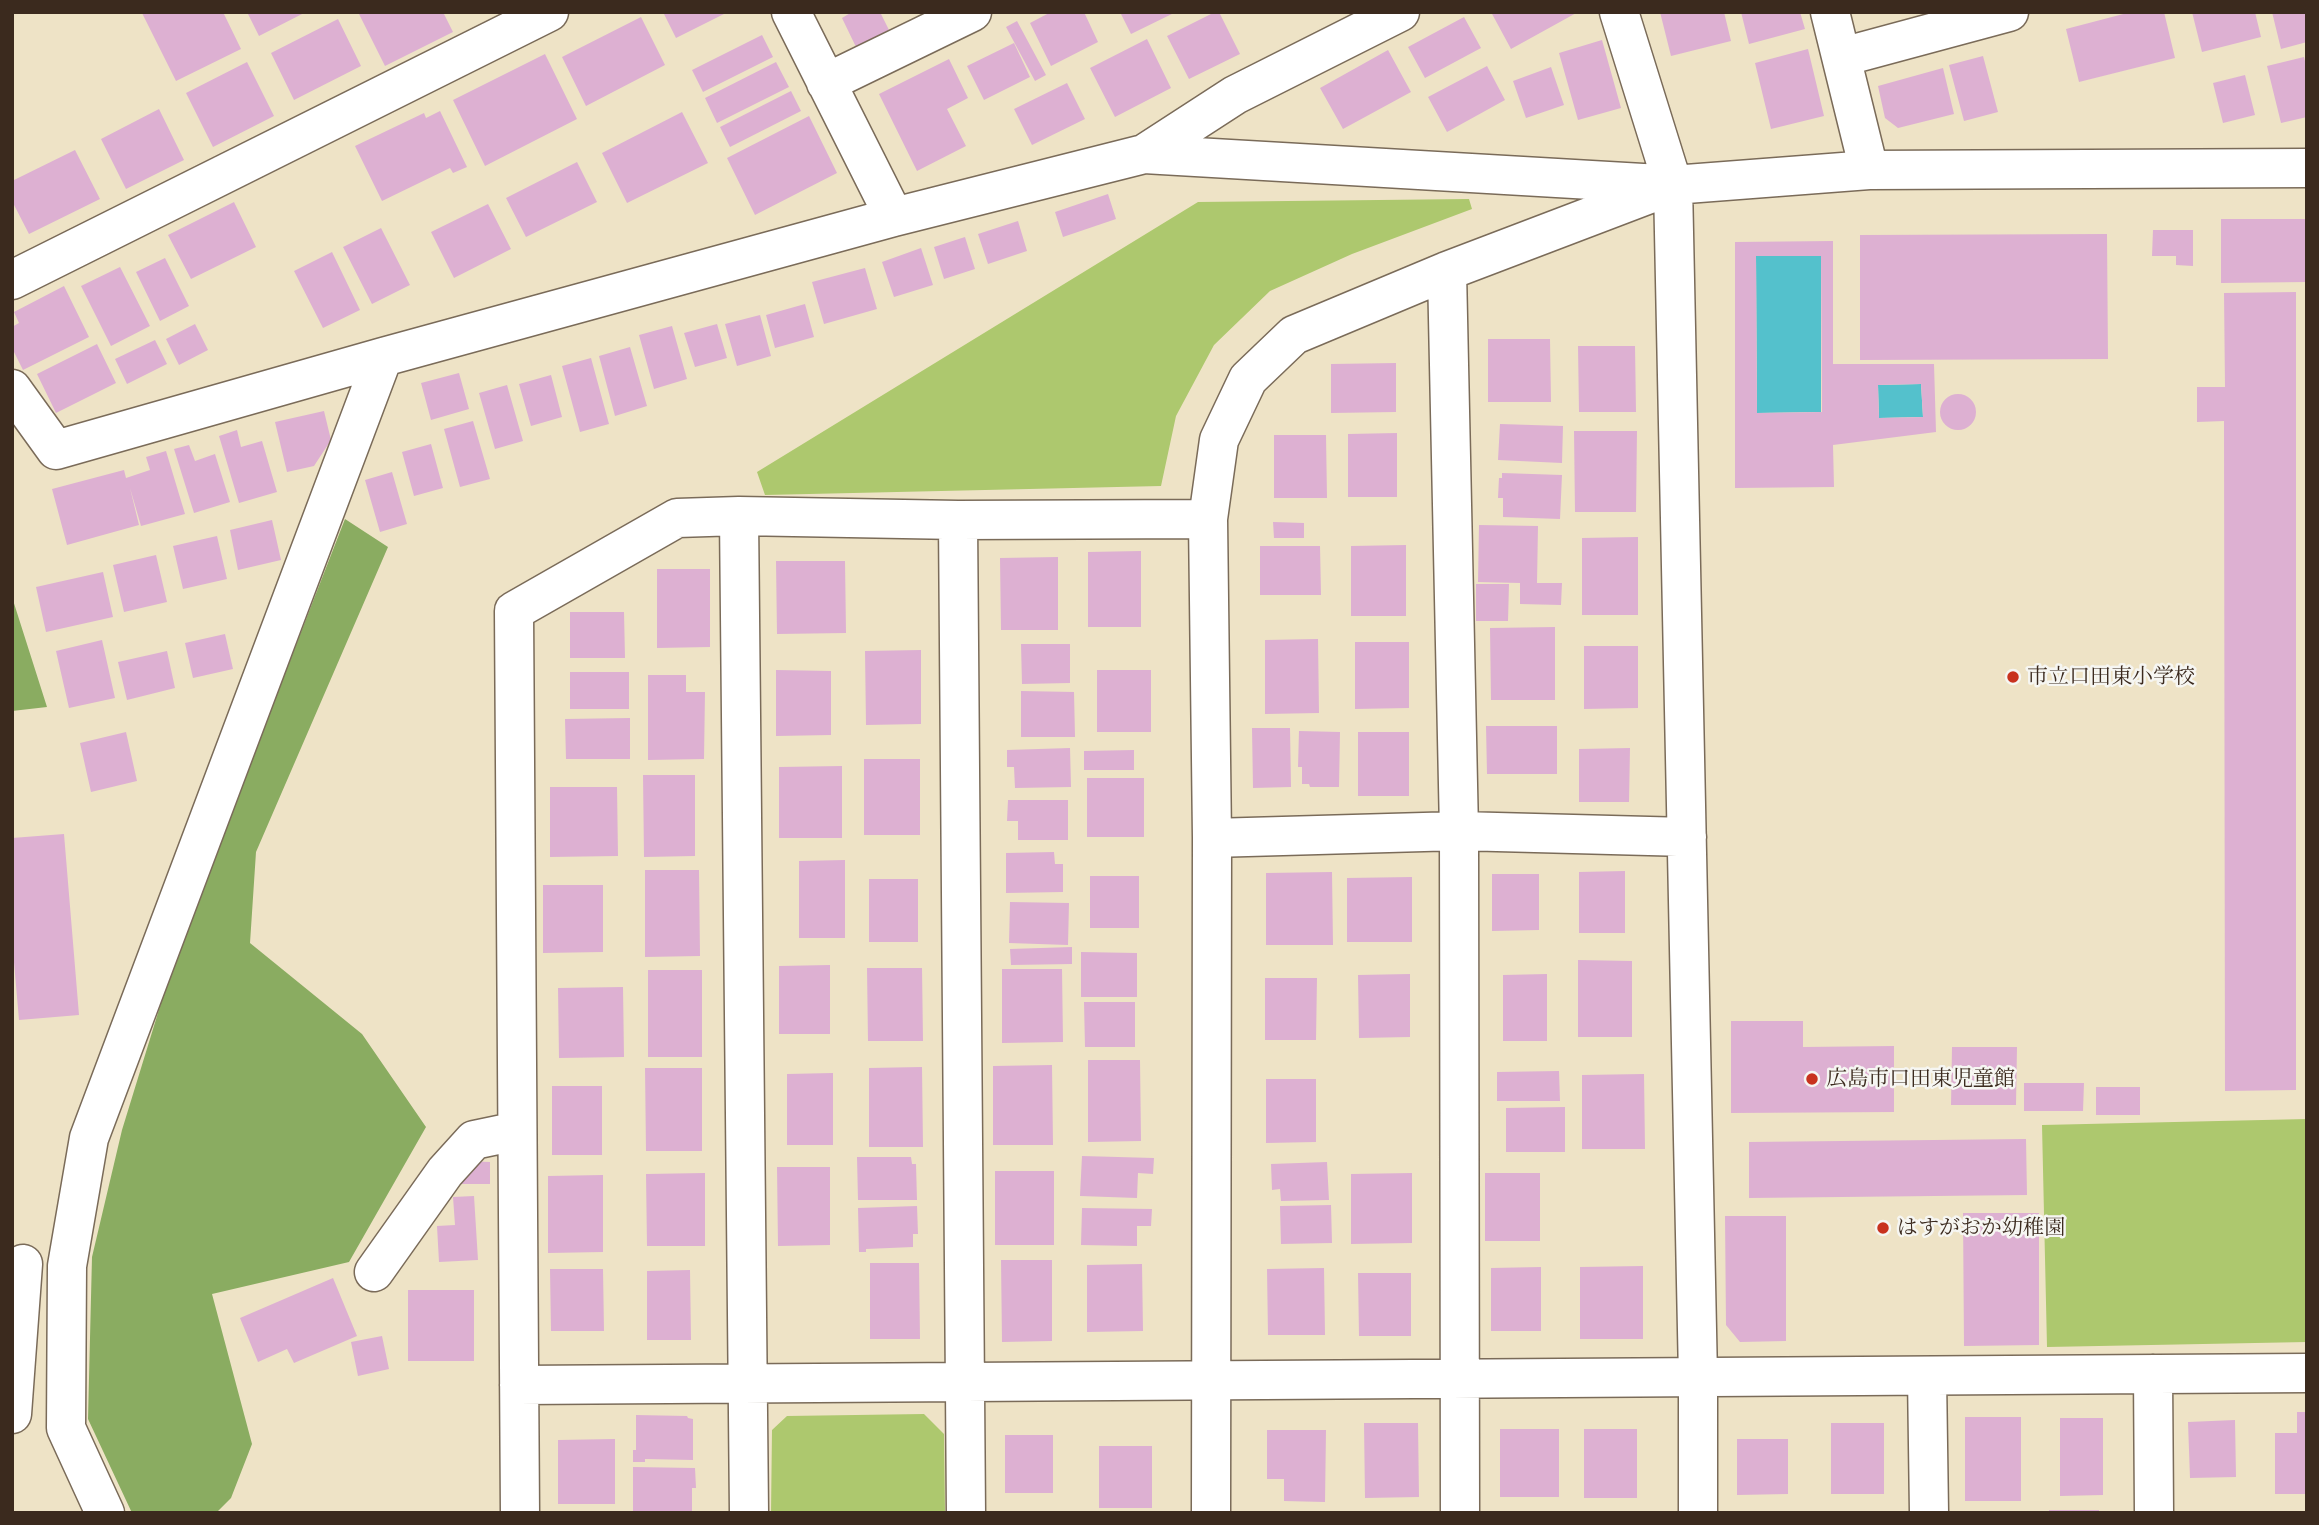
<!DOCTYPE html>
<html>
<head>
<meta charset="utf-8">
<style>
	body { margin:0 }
	#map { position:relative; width:2319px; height:1525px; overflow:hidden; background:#eee3c6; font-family:"Libre Caslon Text",serif }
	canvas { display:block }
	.frame { position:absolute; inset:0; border:14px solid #3b2a1e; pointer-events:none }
</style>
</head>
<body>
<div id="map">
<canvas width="2319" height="1525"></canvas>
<div class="frame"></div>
</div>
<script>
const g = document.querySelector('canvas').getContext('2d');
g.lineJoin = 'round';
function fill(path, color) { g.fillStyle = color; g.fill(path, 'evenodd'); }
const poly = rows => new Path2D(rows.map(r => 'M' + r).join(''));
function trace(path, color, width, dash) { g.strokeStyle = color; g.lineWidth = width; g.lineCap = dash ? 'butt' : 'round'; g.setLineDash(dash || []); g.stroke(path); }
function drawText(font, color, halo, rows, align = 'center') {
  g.font = font + ' "Libre Caslon Text","Noto Serif JP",serif'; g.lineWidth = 5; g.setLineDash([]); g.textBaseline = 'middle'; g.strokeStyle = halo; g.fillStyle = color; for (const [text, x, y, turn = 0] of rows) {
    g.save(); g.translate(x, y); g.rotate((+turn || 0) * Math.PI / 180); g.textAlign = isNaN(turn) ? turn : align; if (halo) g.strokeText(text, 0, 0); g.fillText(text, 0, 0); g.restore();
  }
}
fill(poly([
	[1469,199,1472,209,1352,254,1270,291,1214,345,1176,416,1161,486,765,495,757,472,1198,202],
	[2307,1119,2307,1342,2047,1347,2042,1125],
	[924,1414,944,1434,945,1513,771,1513,772,1430,787,1416]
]), '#adc86e');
fill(poly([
	[345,519,388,547,256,852,250,943,362,1034,426,1127,349,1262,212,1294,252,1444,231,1498,216,1513,132,1513,88,1419,92,1257,122,1130,177,951],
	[12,597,47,707,12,711]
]), '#8aac61');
fill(poly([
	[1756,256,1821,256,1821,412,1757,413],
	[1921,384,1923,417,1879,418,1878,385]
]), '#54c1cc');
fill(poly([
	[223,12,241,49,176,81,142,13],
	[247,12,306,12,259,36],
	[358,12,443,12,453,32,385,66],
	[663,12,728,12,676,38],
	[852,12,880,12,889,30,856,47,842,18],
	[1051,12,1084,12,1098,42,1051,66,1030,23],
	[1120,12,1176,12,1131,34],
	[1215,12,1219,12,1240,54,1189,79,1167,36],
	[1491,12,1578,12,1511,49],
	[1660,12,1724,12,1731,41,1671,56],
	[1741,12,1800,12,1805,29,1749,44],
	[2131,12,2164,12,2175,58,2079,82,2066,29],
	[2192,12,2255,12,2261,37,2202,52],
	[2272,12,2307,12,2307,42,2281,49],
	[641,17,665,65,586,106,562,57],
	[1464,17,1481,48,1425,78,1408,47],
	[338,19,361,66,294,100,271,53],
	[1017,21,1046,75,1035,81,1006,27],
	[762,35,773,57,703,92,692,70],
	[1147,39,1171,88,1115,117,1090,68],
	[1602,40,1621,108,1578,120,1559,53],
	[1014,43,1030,77,984,100,967,66],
	[1808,49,1824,116,1771,129,1755,63],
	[1388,50,1411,92,1343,129,1320,88],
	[545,54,577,119,485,166,453,100],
	[1983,56,1998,112,1964,121,1949,65],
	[2304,57,2307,69,2307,117,2281,123,2267,66],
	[949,59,968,98,947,109,966,146,917,171,879,94],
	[247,62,274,116,213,147,186,93],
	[776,62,789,87,717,123,705,98],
	[1487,66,1505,100,1447,132,1428,97],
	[1551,67,1564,105,1526,118,1513,81],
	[1943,68,1954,114,1898,128,1885,118,1878,86],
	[2245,75,2255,115,2223,123,2213,83],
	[1067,83,1085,119,1032,145,1014,109],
	[791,91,801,111,730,147,720,127],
	[159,109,184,160,126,189,101,139],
	[440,111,467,167,453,173,450,168,382,201,355,146,424,113,426,118],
	[682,112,708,163,627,203,602,153],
	[809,116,837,173,755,215,727,158],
	[75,150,100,199,29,234,12,201,12,181],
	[577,162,597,202,526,237,506,198],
	[1108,194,1116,219,1063,237,1055,212],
	[234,202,256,247,191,279,168,235],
	[488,204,511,249,454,278,431,232],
	[2221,219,2307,219,2307,282,2221,283],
	[1018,221,1027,251,988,264,978,234],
	[381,228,410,285,372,304,343,247],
	[2153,230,2193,230,2193,266,2176,265,2176,256,2152,256],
	[2107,234,2108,359,1860,360,1860,235],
	[965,237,975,269,944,279,934,247],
	[1833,241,1833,364,1934,364,1936,432,1833,445,1834,487,1735,488,1735,242],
	[1756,256,1821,256,1822,412,1757,413],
	[1921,384,1923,417,1879,418,1878,385],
	[921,248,933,285,894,297,882,262],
	[332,252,360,310,323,328,294,271],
	[165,258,189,306,160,321,136,272],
	[120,267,150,326,111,346,81,286],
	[865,268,877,309,824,324,812,282],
	[64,286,89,337,23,370,12,348,12,327,19,323,14,312],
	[2296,292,2296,1090,2225,1091,2224,421,2197,422,2197,387,2225,387,2224,293],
	[805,304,814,337,775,348,766,315],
	[760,315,771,356,737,366,725,324],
	[195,324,208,350,179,365,166,339],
	[717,324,727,358,695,367,684,333],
	[672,326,687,379,654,389,639,335],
	[1488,339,1550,339,1551,402,1488,402],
	[155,340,167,364,127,384,115,359],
	[97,344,116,383,56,413,37,374],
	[1578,346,1635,346,1636,412,1579,412],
	[630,347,647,406,615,416,599,356],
	[591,358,609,424,580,432,562,366],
	[1396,363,1396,412,1331,413,1331,364],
	[459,373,469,409,431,420,421,383],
	[551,375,562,417,531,426,519,384],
	[507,385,523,441,495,449,479,393],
	'1940 412a18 18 0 1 1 36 0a18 18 0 1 1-36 0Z',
	[324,411,331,440,314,466,287,472,275,422],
	[473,421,490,479,460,487,444,429],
	[1500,424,1563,426,1562,463,1498,460],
	[237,430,241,447,262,441,277,492,239,503,219,436],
	[1574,431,1637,431,1636,512,1575,512],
	[1397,433,1397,497,1348,497,1348,434],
	[1274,435,1326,435,1327,498,1274,498],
	[431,444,443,488,414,496,402,452],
	[189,445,195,461,215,454,230,502,194,513,174,449],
	[166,451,185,514,141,526,130,488,139,525,67,545,52,489,124,470,126,478,150,470,146,457],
	[392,472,407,524,380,532,365,480],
	[1502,473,1562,475,1560,519,1503,517,1503,498,1498,498,1499,478,1502,478],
	[272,520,281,560,238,570,230,530],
	[1273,522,1304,523,1304,538,1274,538],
	[1479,525,1538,526,1537,583,1562,583,1561,605,1520,604,1520,583,1478,582],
	[217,536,227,579,183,589,173,546],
	[1638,537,1638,615,1582,615,1582,538],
	[1406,545,1406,616,1351,616,1351,546],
	[1260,546,1320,546,1321,595,1260,595],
	[1141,551,1141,627,1088,627,1088,552],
	[156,555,167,602,124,612,113,565],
	[1058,557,1058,630,1001,630,1000,558],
	[776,561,845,561,846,633,777,634],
	[657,569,710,569,710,647,657,648],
	[103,572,113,617,46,632,36,587],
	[1476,584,1509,584,1508,621,1476,621],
	[570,612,624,612,625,658,570,658],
	[1555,627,1555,700,1491,700,1490,628],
	[225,634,233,669,193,678,185,643],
	[1318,639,1319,713,1265,714,1265,640],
	[102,640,115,698,69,708,56,651],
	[1355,642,1409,642,1409,708,1355,709],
	[1021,644,1070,644,1070,683,1022,684],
	[1584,646,1638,646,1638,708,1584,709],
	[921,650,921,724,866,725,865,651],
	[167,651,175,688,127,700,118,662],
	[776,670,831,671,831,735,776,736],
	[1097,670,1151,670,1151,732,1097,732],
	[570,672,629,672,629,709,570,709],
	[648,675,686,675,686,692,705,692,704,759,648,760],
	[1021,691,1074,692,1075,737,1021,737],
	[630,718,630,759,566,759,565,719],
	[1486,726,1557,726,1557,774,1487,774],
	[1252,728,1290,728,1291,787,1253,788],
	[1299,731,1340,732,1339,787,1310,787,1309,784,1302,784,1302,767,1298,767],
	[126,732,137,781,91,792,80,743],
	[1358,732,1409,732,1409,796,1358,796],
	[1070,748,1071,787,1015,788,1014,767,1007,767,1007,750],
	[1630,748,1629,802,1579,802,1579,749],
	[1134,750,1134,770,1084,770,1084,751],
	[864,759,920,759,920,835,864,835],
	[842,766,842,838,779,838,779,767],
	[643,775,695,775,695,856,644,857],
	[1087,778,1144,778,1144,837,1087,837],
	[550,787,617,787,618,856,550,857],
	[1008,800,1068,800,1068,840,1018,840,1018,821,1007,821],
	[64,834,79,1015,19,1020,12,939,12,838],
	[1054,852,1055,864,1063,864,1063,892,1006,893,1006,853],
	[845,860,845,938,799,938,799,861],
	[645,870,699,870,700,956,645,957],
	[1625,871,1625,933,1579,933,1579,872],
	[1332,872,1333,945,1266,945,1266,873],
	[1492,874,1539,874,1539,930,1492,931],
	[1090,876,1139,876,1139,928,1090,928],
	[1412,877,1412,942,1347,942,1347,878],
	[869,879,918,879,918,942,869,942],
	[543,885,603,885,603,952,543,953],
	[1010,902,1069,903,1068,945,1009,943],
	[1072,947,1072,964,1011,965,1010,949],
	[1081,952,1137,953,1137,997,1081,997],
	[1578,960,1632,961,1632,1037,1578,1037],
	[830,965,830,1034,779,1034,779,966],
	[867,968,922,968,923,1041,868,1041],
	[1002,969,1062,969,1063,1042,1002,1043],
	[648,970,702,970,702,1057,648,1057],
	[1410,974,1410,1037,1359,1038,1358,975],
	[1547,974,1547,1041,1503,1041,1503,975],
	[1265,978,1317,978,1316,1040,1265,1040],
	[623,987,624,1057,559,1058,558,988],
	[1084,1002,1135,1002,1135,1047,1085,1047],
	[1731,1021,1803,1021,1803,1047,1894,1046,1894,1112,1731,1113],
	[1952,1047,2017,1047,2016,1105,1951,1105],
	[1088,1060,1140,1060,1141,1141,1088,1142],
	[1052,1065,1053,1145,993,1145,993,1066],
	[922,1067,923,1147,869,1147,869,1068],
	[645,1068,702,1068,702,1151,646,1151],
	[1559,1071,1560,1101,1497,1101,1497,1072],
	[833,1073,833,1145,787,1145,787,1074],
	[1644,1074,1645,1149,1582,1149,1582,1075],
	[1266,1079,1316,1079,1316,1142,1266,1143],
	[2024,1083,2084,1083,2083,1111,2024,1111],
	[552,1086,602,1086,602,1155,552,1155],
	[2096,1087,2140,1087,2140,1115,2096,1115],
	[1565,1107,1565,1152,1506,1152,1506,1108],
	[2026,1139,2027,1195,1749,1198,1749,1142],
	[1082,1156,1154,1158,1153,1174,1138,1173,1137,1198,1080,1196],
	[857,1157,911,1157,912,1164,916,1164,917,1200,858,1200],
	[465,1161,490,1162,490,1184,460,1184],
	[1327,1162,1329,1200,1281,1201,1280,1189,1272,1190,1271,1164],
	[777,1167,830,1167,830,1245,778,1246],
	[995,1171,1054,1171,1054,1245,995,1245],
	[705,1173,705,1246,647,1246,646,1174],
	[1412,1173,1412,1243,1351,1244,1351,1174],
	[1485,1173,1540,1173,1540,1241,1485,1241],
	[603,1175,603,1252,548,1253,548,1176],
	[474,1196,478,1260,439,1262,437,1226,455,1225,453,1197],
	[1331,1205,1332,1243,1281,1244,1280,1206],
	[917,1206,918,1234,913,1234,913,1247,866,1249,866,1252,859,1252,858,1208],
	[1082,1208,1152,1209,1151,1226,1137,1226,1137,1246,1081,1245],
	[1963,1213,2039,1213,2039,1345,1964,1346],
	[1725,1216,1786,1216,1786,1341,1740,1342,1726,1325],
	[1001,1260,1052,1260,1052,1341,1002,1342],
	[870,1263,919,1263,920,1339,870,1339],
	[1142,1264,1143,1331,1087,1332,1087,1265],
	[1643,1266,1643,1339,1580,1339,1580,1267],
	[1541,1267,1541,1331,1491,1331,1491,1268],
	[1324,1268,1325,1335,1268,1335,1267,1269],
	[550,1269,603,1269,604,1331,551,1331],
	[690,1270,691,1340,647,1340,647,1271],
	[1358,1273,1411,1273,1411,1336,1359,1336],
	[333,1278,357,1336,294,1363,287,1349,258,1362,240,1318],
	[408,1290,474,1290,474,1361,408,1361],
	[382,1336,389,1369,358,1376,351,1342],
	[2297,1412,2307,1412,2307,1494,2275,1494,2275,1433,2297,1433],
	[636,1415,687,1416,688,1418,693,1419,693,1460,645,1459,645,1462,633,1462,633,1450,636,1450],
	[1965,1417,2021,1417,2021,1501,1965,1501],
	[2060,1418,2103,1418,2103,1495,2060,1496],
	[2235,1420,2236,1477,2190,1478,2188,1422],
	[1364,1423,1418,1423,1419,1497,1365,1498],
	[1831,1423,1884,1423,1884,1494,1831,1494],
	[1500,1429,1559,1429,1559,1497,1500,1497],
	[1584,1429,1637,1429,1637,1498,1584,1498],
	[1267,1430,1326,1430,1325,1502,1284,1501,1284,1479,1267,1479],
	[1005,1435,1053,1435,1053,1493,1005,1493],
	[615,1439,615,1504,558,1504,558,1440],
	[1737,1439,1788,1439,1788,1494,1737,1495],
	[1099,1446,1152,1446,1152,1508,1099,1508],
	[633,1467,695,1468,696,1488,692,1488,692,1511,633,1511],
	[2049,1510,2099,1510,2099,1513,2049,1513]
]), '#ddb0d2');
const minor = poly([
	[791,12,894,217],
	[1619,12,1673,185,1698,1377,1698,1513],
	[1830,12,1869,170],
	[1842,57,2009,12],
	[826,83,972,12],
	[1144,154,1235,95,1400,12],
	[1447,271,1459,831,1460,1513],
	[12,280,549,12],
	[12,389,56,450,383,357,894,217,1144,154,1660,184],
	[739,516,749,1513],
	[958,520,966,1513],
	[1212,838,1459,831,1687,837],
	[374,1272,445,1172,474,1140,517,1131],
	[2153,1374,2154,1513],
	[1927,1376,1929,1513],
	[519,1385,2307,1373],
	[12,1414,23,1264],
	[105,1513,66,1428,67,1266,89,1138,383,357],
	[520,1513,514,611,677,518,739,516,958,520,1208,519],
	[1211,1513,1212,838,1208,519,1219,440,1248,379,1294,335,1447,271,1673,185,1869,170,2307,168]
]);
trace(minor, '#7a6b59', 41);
trace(minor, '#fff', 38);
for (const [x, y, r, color] of [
	[2013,677,7,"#c8321e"],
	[1812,1079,7,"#c8321e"],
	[1883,1228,7,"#c8321e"]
]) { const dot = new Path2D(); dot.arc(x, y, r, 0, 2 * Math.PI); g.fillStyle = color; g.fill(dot); trace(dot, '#f6f6f2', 2.5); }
drawText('21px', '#3b2a1e', '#f6f6f2', [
	["市立口田東小学校",2027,677],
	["広島市口田東児童館",1826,1079],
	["はすがおか幼稚園",1897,1228]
], 'left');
</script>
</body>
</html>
